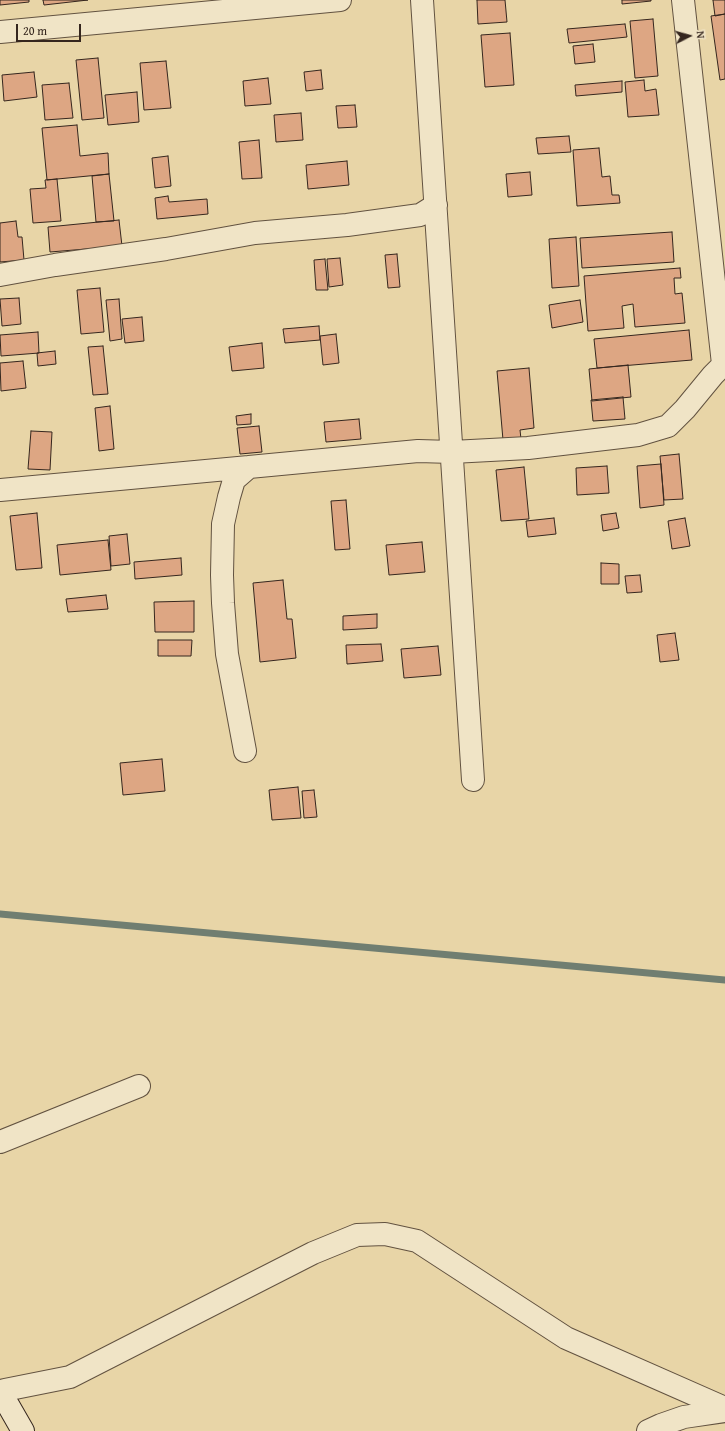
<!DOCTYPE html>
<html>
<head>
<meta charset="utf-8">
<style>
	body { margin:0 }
	#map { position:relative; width:725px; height:1431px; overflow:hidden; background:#e8d5a7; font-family:"Gentium Book Plus",serif }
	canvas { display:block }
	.north { position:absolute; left:669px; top:16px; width:40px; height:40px; -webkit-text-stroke:3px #f0e4c6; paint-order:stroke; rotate:84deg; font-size:11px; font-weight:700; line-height:16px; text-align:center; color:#35261e }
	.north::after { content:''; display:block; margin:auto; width:14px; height:18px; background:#35261e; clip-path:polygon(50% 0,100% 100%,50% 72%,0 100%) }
	.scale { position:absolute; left:16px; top:24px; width:65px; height:18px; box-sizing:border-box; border:2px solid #35261e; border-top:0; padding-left:5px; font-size:12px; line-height:14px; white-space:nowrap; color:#35261e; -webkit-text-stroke:3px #f0e4c6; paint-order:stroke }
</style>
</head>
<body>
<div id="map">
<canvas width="725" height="1431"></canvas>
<div class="north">N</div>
<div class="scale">20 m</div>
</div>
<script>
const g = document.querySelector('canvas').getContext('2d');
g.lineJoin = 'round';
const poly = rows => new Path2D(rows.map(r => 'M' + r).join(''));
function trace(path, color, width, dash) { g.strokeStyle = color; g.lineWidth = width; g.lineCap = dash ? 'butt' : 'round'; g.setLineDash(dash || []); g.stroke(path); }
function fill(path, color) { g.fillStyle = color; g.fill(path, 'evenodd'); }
trace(poly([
	[0,914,725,980]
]), '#707e71', 7);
const building = poly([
	[0,0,29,0,29,2,0,5,0,0],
	[43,0,88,0,44,5,43,0],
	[477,0,505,0,507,22,478,24,477,0],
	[622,0,651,0,651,1,622,4,622,0],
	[713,0,725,0,725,14,715,16,713,0],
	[725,14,725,79,720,80,711,16,725,14],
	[653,19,658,76,635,78,630,21,653,19],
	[625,24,627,37,569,43,567,29,625,24],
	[510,33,514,85,485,87,481,35,510,33],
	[593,44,595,62,575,64,573,46,593,44],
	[98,58,104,118,82,120,76,60,98,58],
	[166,61,171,108,144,110,140,63,166,61],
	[321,70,323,89,306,91,304,72,321,70],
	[34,72,37,97,4,101,2,75,34,72],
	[268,78,271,104,245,106,243,81,268,78],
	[644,80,645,91,656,89,659,115,628,117,625,82,644,80],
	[622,81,622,92,576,96,575,85,622,81],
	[69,83,73,118,45,120,42,85,69,83],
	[137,92,139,122,108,125,105,95,137,92],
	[355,105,357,127,338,128,336,106,355,105],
	[301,113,303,140,276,142,274,115,301,113],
	[77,125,80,156,108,153,109,174,47,180,42,128,77,125],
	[569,136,571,152,538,154,536,138,569,136],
	[259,140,262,178,242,179,239,142,259,140],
	[599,148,602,177,610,176,612,195,619,195,620,203,577,206,573,150,599,148],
	[168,156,171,186,155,188,152,158,168,156],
	[347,161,349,185,308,189,306,165,347,161],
	[530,172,532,195,508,197,506,174,530,172],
	[109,174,114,221,96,222,92,176,109,174],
	[57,179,61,221,33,223,30,189,46,188,45,180,57,179],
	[168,196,169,202,207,199,208,214,157,219,155,198,168,196],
	[119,220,122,246,50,252,48,227,119,220],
	[16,221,18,237,22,237,24,260,0,262,0,223,16,221],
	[672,232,674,262,582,268,580,238,672,232],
	[576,237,579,286,552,288,549,239,576,237],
	[397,254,400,287,388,288,385,255,397,254],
	[340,258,343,285,329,287,327,259,340,258],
	[325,259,328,290,316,290,314,260,325,259],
	[680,268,681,278,674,278,675,294,682,293,685,323,635,327,633,304,622,306,624,328,588,331,584,276,680,268],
	[100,288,104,332,81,334,77,290,100,288],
	[19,298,21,324,2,326,0,299,19,298],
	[119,299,122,339,110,341,106,300,119,299],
	[580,300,583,322,552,328,549,305,580,300],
	[142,317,144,341,125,343,122,319,142,317],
	[319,326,320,340,285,343,283,329,319,326],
	[689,330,692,360,597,368,594,339,689,330],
	[38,332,39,353,1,356,0,335,38,332],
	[336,334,339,363,323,365,320,336,336,334],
	[262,343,264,368,232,371,229,347,262,343],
	[103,346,108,394,93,395,88,347,103,346],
	[55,351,56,364,38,366,37,353,55,351],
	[23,361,26,388,1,391,0,363,23,361],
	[628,365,631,397,592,401,589,369,628,365],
	[529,368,534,428,520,430,521,439,503,440,497,371,529,368],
	[623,397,625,419,593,421,591,400,623,397],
	[110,406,114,449,99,451,95,408,110,406],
	[251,414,251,424,237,425,236,416,251,414],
	[359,419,361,439,326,442,324,422,359,419],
	[259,426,262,452,240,454,237,428,259,426],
	[31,431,52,432,50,470,28,469,31,431],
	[679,454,683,499,664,500,660,456,679,454],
	[661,464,664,505,640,508,637,466,661,464],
	[607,466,609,493,577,495,576,468,607,466],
	[524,467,529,519,501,521,496,470,524,467],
	[346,500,350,549,335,550,331,501,346,500],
	[37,513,42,568,16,570,10,516,37,513],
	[616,513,619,528,603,531,601,515,616,513],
	[554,518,556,534,528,537,526,521,554,518],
	[685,518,690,546,672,549,668,521,685,518],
	[127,534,130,564,111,566,109,536,127,534],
	[108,540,111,570,60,575,57,545,108,540],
	[422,542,425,572,389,575,386,545,422,542],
	[181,558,182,575,135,579,134,562,181,558],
	[601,563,619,564,619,584,601,584,601,563],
	[640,575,642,592,627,593,625,576,640,575],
	[283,580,287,619,292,619,296,658,260,662,253,583,283,580],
	[106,595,108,609,68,612,66,599,106,595],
	[194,601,194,632,155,632,154,602,194,601],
	[377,614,377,628,343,630,343,616,377,614],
	[675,633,679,660,660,662,657,635,675,633],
	[158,640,192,640,191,656,158,656,158,640],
	[381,644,383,661,347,664,346,645,381,644],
	[438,646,441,675,404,678,401,649,438,646],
	[162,759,165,791,123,795,120,763,162,759],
	[298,787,301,818,272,820,269,790,298,787],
	[314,790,317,817,304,818,302,791,314,790]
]);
fill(building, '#dda683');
trace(building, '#35261e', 1);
const street = poly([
	[422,0,473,780],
	[683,0,723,364,725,367],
	[0,32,340,0],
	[0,275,55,265,166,249,255,233,347,225,420,215,436,205],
	[0,490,249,467],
	[245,751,227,654,223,603,222,575,223,524,229,497,234,480,249,467,418,451,452,452,528,448,638,435,668,426,685,409,713,375,725,363],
	[0,1142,139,1086],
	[0,1391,70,1377,313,1253,357,1235,385,1234,417,1241,566,1338,725,1408],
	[648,1431,661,1425,684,1417,725,1411]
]);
const secondary = poly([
	[0,1391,23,1431]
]);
trace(street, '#625240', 24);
trace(secondary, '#35261e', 24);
trace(street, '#f0e4c6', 22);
trace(secondary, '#f0e4c6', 22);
</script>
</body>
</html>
